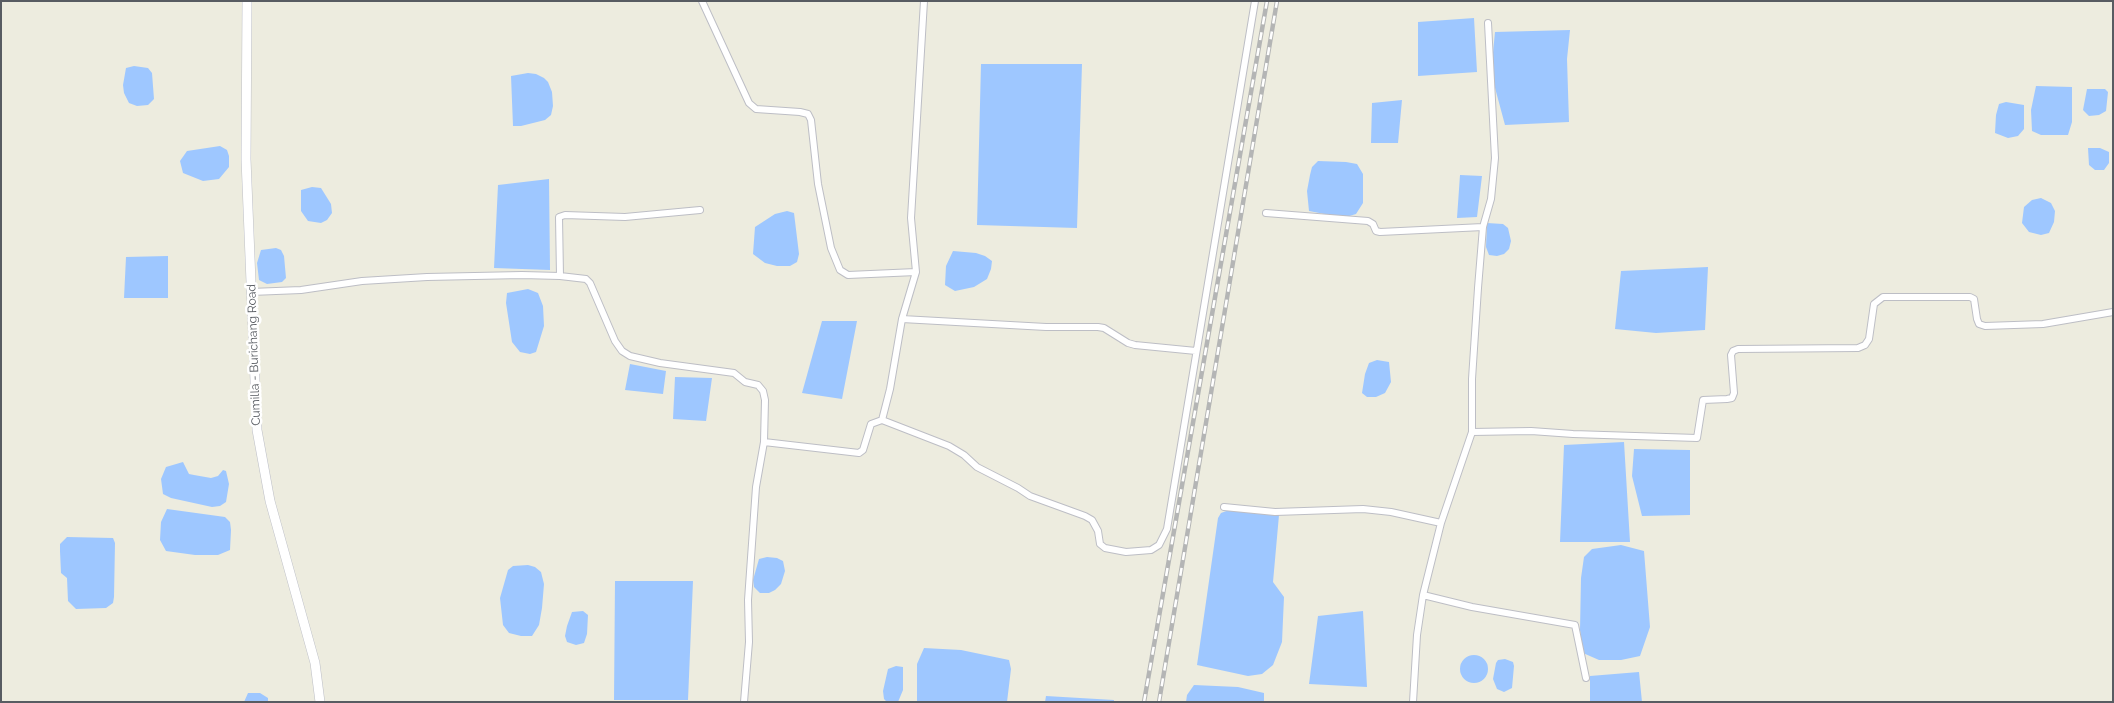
<!DOCTYPE html>
<html>
<head>
<meta charset="utf-8">
<style>
	body { margin:0 }
	#map { position:relative; width:2114px; height:703px; overflow:hidden; background:#edecdf; font-family:Raleway,sans-serif }
	canvas { display:block }
	.frame { position:absolute; inset:0; border:2px solid #585c62; pointer-events:none }
</style>
</head>
<body>
<div id="map">
<canvas width="2114" height="703"></canvas>
<div class="frame"></div>
</div>
<script>
const g = document.querySelector('canvas').getContext('2d');
g.lineJoin = 'round';
function fill(path, color) { g.fillStyle = color; g.fill(path, 'evenodd'); }
const poly = rows => new Path2D(rows.map(r => 'M' + r).join(''));
function trace(path, color, width, dash) { g.strokeStyle = color; g.lineWidth = width; g.lineCap = dash ? 'butt' : 'round'; g.setLineDash(dash || []); g.stroke(path); }
function drawText(font, color, halo, rows, align = 'center') {
  g.font = font + ' Raleway,sans-serif'; g.lineWidth = 5; g.setLineDash([]); g.textBaseline = 'middle'; g.strokeStyle = halo; g.fillStyle = color; for (const [text, x, y, turn = 0] of rows) {
    g.save(); g.translate(x, y); g.rotate((+turn || 0) * Math.PI / 180); g.textAlign = isNaN(turn) ? turn : align; if (halo) g.strokeText(text, 0, 0); g.fillText(text, 0, 0); g.restore();
  }
}
fill(poly([
	[1474,18,1477,72,1418,76,1418,22],
	[1570,30,1567,59,1569,122,1505,125,1491,73,1495,32],
	[981,64,1082,64,1077,228,977,225],
	[134,66,148,68,152,73,154,99,148,105,137,106,129,103,124,93,123,85,126,68],
	[528,73,536,74,544,78,548,82,552,92,553,106,551,115,545,120,521,126,513,126,511,76],
	[2036,86,2072,87,2072,122,2068,135,2041,135,2032,131,2031,110],
	[2087,89,2105,89,2108,92,2106,111,2099,115,2089,116,2083,110],
	[1402,100,1398,143,1371,143,1372,103],
	[2006,102,2024,105,2024,129,2018,136,2008,138,1995,133,1996,115,1999,104],
	[220,146,227,150,229,156,229,167,219,179,203,181,183,173,180,161,187,151],
	[2088,148,2100,148,2109,152,2109,163,2104,170,2095,170,2089,165],
	[1318,161,1346,162,1357,164,1363,174,1363,203,1356,214,1346,217,1335,216,1309,211,1307,191,1310,175,1312,167],
	[1460,175,1482,176,1477,217,1457,218],
	[549,179,550,270,494,268,498,185],
	[312,187,321,188,331,204,332,213,327,220,321,223,308,221,301,211,301,190],
	[2041,198,2051,203,2055,211,2054,222,2049,233,2041,235,2029,232,2022,223,2024,207,2032,200],
	[787,211,794,213,799,254,797,262,790,266,777,266,765,263,753,254,755,227,775,214],
	[1487,223,1503,224,1508,228,1511,241,1509,249,1504,254,1497,256,1489,255,1486,247],
	[276,248,281,250,284,256,286,278,282,282,267,284,259,280,257,263,261,250],
	[953,251,976,253,985,256,992,261,991,269,987,279,974,287,955,291,945,285,946,266],
	[168,256,168,298,124,298,126,257],
	[1708,267,1705,330,1656,333,1615,329,1621,271],
	[528,289,538,293,543,306,544,326,536,352,530,354,520,352,512,342,506,303,507,293],
	[822,321,857,321,842,399,802,393],
	[1377,360,1389,362,1391,382,1385,393,1376,397,1367,397,1362,393,1365,374,1369,363],
	[630,364,666,371,663,394,625,390],
	[675,377,712,378,706,421,673,419],
	[1624,442,1630,542,1560,542,1564,445],
	[1634,449,1690,450,1690,515,1642,516,1632,476],
	[183,462,189,474,194,475,211,478,218,476,223,470,226,471,229,484,226,502,220,506,212,507,171,498,163,494,161,479,166,467],
	[167,509,225,517,230,522,231,530,230,550,218,555,195,555,166,551,160,540,161,522],
	[1229,510,1279,515,1273,582,1284,597,1282,642,1273,665,1262,674,1248,676,1197,665,1218,518,1221,513],
	[67,537,113,538,115,543,114,597,113,603,106,608,76,609,68,601,67,578,61,573,60,551,60,544],
	[1621,545,1644,551,1650,627,1640,656,1621,660,1599,660,1583,653,1580,630,1581,578,1584,557,1592,549],
	[767,557,777,558,783,561,785,571,781,584,775,590,769,593,760,593,754,587,753,580,759,559],
	[528,565,535,567,541,572,544,584,542,608,539,625,532,636,521,636,509,633,503,625,500,598,508,570,513,566],
	[615,581,693,581,688,700,614,700],
	[583,611,588,615,587,634,584,643,576,645,567,642,565,636,567,626,572,612],
	[1363,611,1367,687,1309,684,1318,616],
	[924,648,961,650,1009,660,1011,669,1007,702,917,702,917,664],
	'1460 669a14 14 0 1 1 28 0a14 14 0 1 1-28 0Z',
	[1505,659,1513,662,1514,666,1512,688,1504,692,1497,689,1493,679,1496,663,1498,660],
	[896,666,903,667,903,690,898,702,887,702,884,699,883,691,888,669],
	[1639,672,1642,702,1590,702,1590,676],
	[1194,685,1238,687,1264,693,1264,702,1186,702,1187,695],
	[248,693,260,693,268,698,268,702,244,702],
	[1046,696,1114,700,1114,702,1045,702]
]), '#9ec7ff');
const street = poly([
	[702,1,749,103,756,109,800,112,808,114,811,120,818,184,831,248,840,270,848,275,916,272],
	[1266,213,1368,221,1373,224,1376,231,1380,232,1483,227],
	[560,276,559,217,565,215,625,217,700,210],
	[251,292,301,290,362,281,427,277,522,275,560,276,586,279,590,283,615,341,622,351,630,356,660,363,734,373,745,382,758,385,763,391,765,400,764,442],
	[902,319,1046,327,1098,327,1104,328,1128,343,1135,345,1196,351],
	[882,420,890,389,902,319,916,272,911,218,924,1],
	[1472,432,1472,379,1478,288,1483,227,1491,199,1495,158,1488,23],
	[1224,507,1275,512,1363,509,1391,512,1441,523,1472,432,1531,431,1573,434,1697,438,1703,400,1727,399,1732,398,1734,393,1731,355,1733,351,1738,349,1858,348,1865,345,1869,339,1874,304,1883,297,1970,297,1974,299,1977,319,1979,324,1985,326,2043,324,2113,312],
	[1423,595,1472,607,1575,625,1586,678],
	[744,702,749,642,748,600,756,487,764,442,859,453,863,450,871,424,882,420,949,446,964,455,977,467,1018,488,1030,496,1085,516,1092,520,1098,531,1100,544,1105,548,1126,552,1151,550,1159,545,1167,529,1255,1],
	[1413,702,1417,635,1423,595,1441,523]
]);
const secondary = poly([
	[247,1,246,159,257,430,270,501,315,663,320,702]
]);
trace(street, '#bdbec5', 8);
trace(secondary, '#bdbfc7', 10);
trace(street, '#fff', 6);
trace(secondary, '#fff', 9);
const rail = poly([
	[1144,702,1267,1],
	[1159,702,1277,1]
]);
trace(rail, '#b4b5b5', 4.5);
trace(rail, '#fff', 2.5, [8]);
drawText('12px', '#585c62', '#fff', [
	["Cumilla - Burichang Road",254,355,-92]
]);
</script>
</body>
</html>
